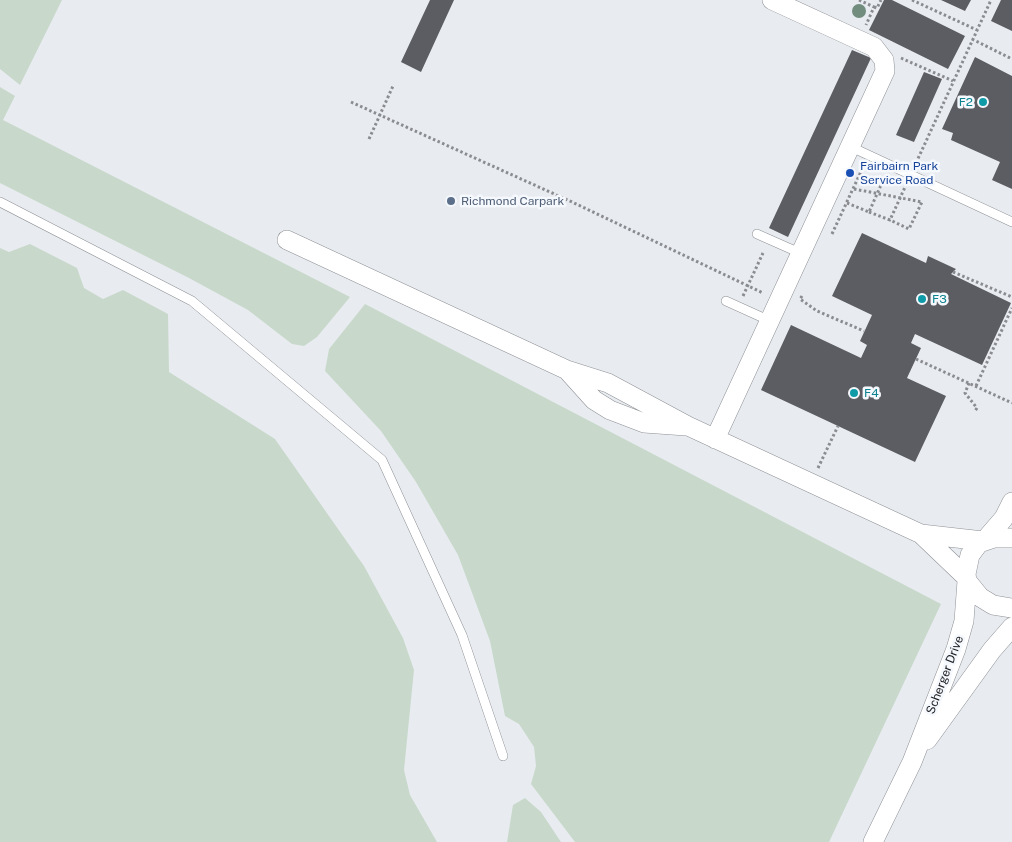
<!DOCTYPE html>
<html>
<head>
<meta charset="utf-8">
<style>
	body { margin:0 }
	canvas { display:block; background:#e8ebf0 }
</style>
</head>
<body>
<canvas width="1012" height="842"></canvas>
<script>
const g = document.querySelector('canvas').getContext('2d');
g.lineJoin = 'round';
function fill(path, color) { g.fillStyle = color; g.fill(path, 'evenodd'); }
const poly = rows => new Path2D(rows.map(r => 'M' + r).join(''));
function trace(path, color, width, dash) { g.strokeStyle = color; g.lineWidth = width; g.lineCap = dash ? 'butt' : 'round'; g.setLineDash(dash || []); g.stroke(path); }
function drawText(font, color, halo, rows, align = 'center') {
  g.font = font + ' "Public Sans",sans-serif'; g.lineWidth = 5; g.setLineDash([]); g.textBaseline = 'middle'; g.strokeStyle = halo; g.fillStyle = color; for (const [text, x, y, turn = 0] of rows) {
    g.save(); g.translate(x, y); g.rotate((+turn || 0) * Math.PI / 180); g.textAlign = isNaN(turn) ? turn : align; if (halo) g.strokeText(text, 0, 0); g.fillText(text, 0, 0); g.restore();
  }
}
fill(poly([
	[0,0,62,0,20,85,0,69],
	[0,87,15,96,3,120,350,297,317,337,304,346,292,344,248,310,189,278,0,183],
	[30,244,77,268,84,288,103,299,123,290,168,314,169,372,275,439,364,566,403,638,414,670,404,770,410,795,437,842,0,842,0,248,9,252],
	[365,304,941,604,829,842,575,842,531,784,536,766,534,747,519,724,505,716,490,641,458,555,416,482,381,431,325,371,329,349],
	[525,798,541,812,561,842,507,842,513,805]
]), '#c8d9cb');
fill(poly([
	[430,0,454,0,421,72,401,62],
	[884,0,892,0,965,36,948,69,869,30],
	[941,0,971,0,965,11],
	[1001,0,1012,0,1012,31,991,21],
	[852,50,871,58,788,237,769,228],
	[975,57,1012,76,1012,189,992,180,1000,162,951,140,953,133,942,129],
	[924,72,942,79,914,142,896,135],
	[862,233,926,263,928,256,956,269,951,274,1011,303,982,365,915,334,911,343,921,348,907,378,946,396,915,462,761,390,791,325,861,358,867,345,860,341,872,315,832,296]
]), '#5b5d62');
const lane = poly([
	[849,146,1012,222],
	[0,202,192,301,382,460,462,635,503,756],
	[757,234,800,253],
	[726,301,768,320]
]);
const street = poly([
	[287,240,567,370,608,383,688,426,921,534,966,577],
	[567,370,594,400,610,410,644,423,686,426],
	[715,439,885,71,884,60,874,47,772,0],
	[921,534,983,541],
	[1012,538,994,538,979,543,970,555,966,574,967,581,980,597,993,605,1012,608],
	[985,540,1004,518,1012,502],
	[927,740,992,650,1012,627],
	[873,842,912,762,956,649,964,621,967,581]
]);
trace(lane, '#8e9195', 10);
trace(street, '#8e9195', 20);
trace(poly([
	[859,0,874,7,866,25],
	[912,0,977,30],
	[874,7,877,8,881,0],
	[972,39,1012,59],
	[901,58,953,81],
	[351,102,572,202,763,293],
	[369,139,393,86],
	[916,163,991,0],
	[854,189,922,202,909,229,890,220],
	[847,203,869,212,885,176],
	[869,212,890,220,906,185],
	[832,234,864,165],
	[953,272,1012,297],
	[743,296,763,253],
	[802,296,800,299,817,311,864,331],
	[916,359,1012,403],
	[969,383,965,393,977,408,975,411],
	[976,386,1012,308],
	[818,468,838,426]
]), '#8a8c90', 3, [2.5, 2.5]);
trace(lane, '#fff', 9);
trace(street, '#fff', 19);
g.fillStyle = '#728c7e';
for (const [x, y] of [
	[859,11]
]) { g.beginPath(); g.arc(x, y, 7, 0, 2 * Math.PI); g.fill(); }
for (const [x, y, r, color] of [
	[983,102,5,"#0f9aa8"],
	[850,173,5,"#1a4fb4"],
	[451,201,5,"#5c6f8a"],
	[922,299,5,"#0f9aa8"],
	[854,393,5,"#0f9aa8"]
]) { const dot = new Path2D(); dot.arc(x, y, r, 0, 2 * Math.PI); g.fillStyle = color; g.fill(dot); trace(dot, '#f5f8fd', 2); }
drawText('12px', '#0d838f', '#f5f8fd', [
	["F2",973,102,"right"],
	["F3",932,299],
	["F4",864,393]
], 'left');
drawText('12px', '#164399', '#f5f8fd', [
	["Fairbairn Park",860,166],
	["Service Road",860,180]
], 'left');
drawText('12px', '#4e5e75', '#f5f8fd', [
	["Richmond Carpark",461,201]
], 'left');
drawText('12px', '#1d1e20', '#f5f8fd', [
	["Scherger Drive",945,675,-69]
]);
</script>
</body>
</html>
